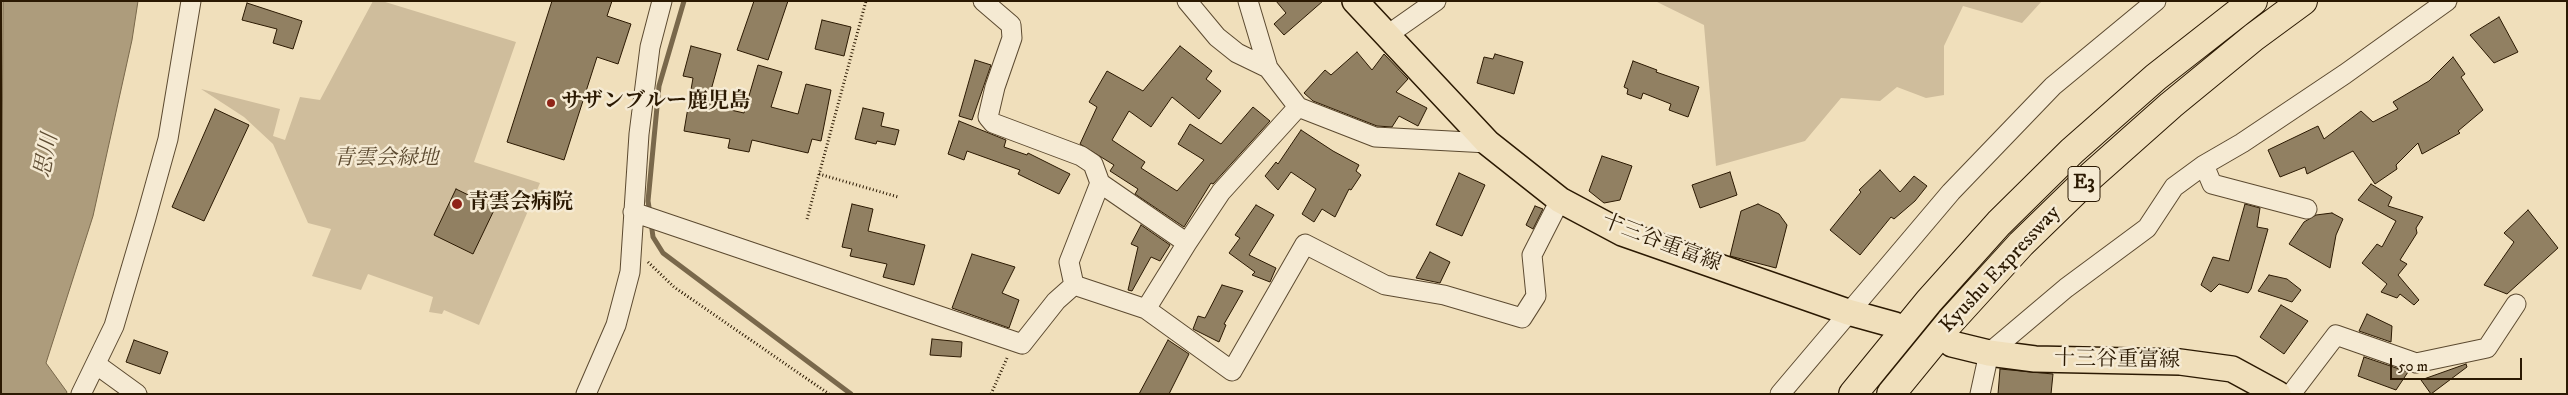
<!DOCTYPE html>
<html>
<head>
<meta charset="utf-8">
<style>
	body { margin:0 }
	#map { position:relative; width:2568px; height:395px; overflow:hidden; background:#f0dfbb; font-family:"IM FELL DW Pica",serif }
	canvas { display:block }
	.frame { position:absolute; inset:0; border:2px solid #2b1902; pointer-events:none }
	.scale { position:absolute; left:2390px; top:358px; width:132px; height:22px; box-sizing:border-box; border:2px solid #2b1902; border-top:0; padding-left:6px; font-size:15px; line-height:18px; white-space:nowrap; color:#2b1902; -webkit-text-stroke:4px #f5ead3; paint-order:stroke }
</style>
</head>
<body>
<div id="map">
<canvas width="2568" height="395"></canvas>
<div class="frame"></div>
<div class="scale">50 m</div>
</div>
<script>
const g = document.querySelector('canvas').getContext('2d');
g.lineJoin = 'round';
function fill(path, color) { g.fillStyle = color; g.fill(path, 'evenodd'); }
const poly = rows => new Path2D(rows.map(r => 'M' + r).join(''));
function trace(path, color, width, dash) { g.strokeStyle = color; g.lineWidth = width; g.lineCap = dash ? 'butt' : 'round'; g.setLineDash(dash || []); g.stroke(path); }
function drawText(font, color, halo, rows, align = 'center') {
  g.font = font + ' "IM FELL DW Pica","Noto Serif JP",serif'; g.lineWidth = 5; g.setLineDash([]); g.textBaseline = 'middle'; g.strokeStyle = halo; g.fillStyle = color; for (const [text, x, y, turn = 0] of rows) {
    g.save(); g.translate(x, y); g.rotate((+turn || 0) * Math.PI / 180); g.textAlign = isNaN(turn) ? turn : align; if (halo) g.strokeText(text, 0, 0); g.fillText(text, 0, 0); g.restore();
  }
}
fill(poly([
	[373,1,382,1,516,42,474,162,540,183,479,325,444,310,442,314,429,312,433,297,368,274,361,290,312,276,331,229,308,223,273,144,244,117,201,89,280,109,273,136,285,140,300,97,320,100],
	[1655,1,2042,1,2022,23,1963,6,1944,46,1944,95,1926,98,1897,87,1880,101,1841,98,1805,141,1716,166,1704,25]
]), '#cfbd9c');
const water = poly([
	[3,1,138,1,132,40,93,216,46,363,67,392,66,394,1,394,3,1]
]);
fill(water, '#ad9c7c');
trace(water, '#79684b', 1);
trace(poly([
	[650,214,648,201,659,86,684,1],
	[651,222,653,237,663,253,851,394]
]), '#79684b', 5);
const building = poly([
	[552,1,612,1,607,16,631,24,618,64,597,57,564,160,507,142,552,1],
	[754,1,788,1,768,60,737,50,754,1],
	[1276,1,1323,1,1284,35,1274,24,1286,13,1276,1],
	[247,3,302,21,293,49,273,43,277,29,242,20,247,3],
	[2499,17,2518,52,2494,63,2470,35,2499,17],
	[822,20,851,27,844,56,815,49,822,20],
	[691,46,721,54,708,101,714,102,713,106,744,113,758,65,782,72,771,107,798,114,806,84,831,90,821,141,812,139,808,153,752,140,749,152,728,148,730,139,684,131,693,78,683,76,691,46],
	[1180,46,1212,71,1206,79,1221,91,1199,119,1172,97,1151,127,1129,111,1112,140,1145,162,1141,168,1177,191,1204,160,1178,144,1190,124,1221,144,1253,107,1270,121,1213,184,1211,183,1184,227,1135,194,1138,189,1110,171,1114,165,1080,144,1097,107,1089,102,1107,71,1143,91,1180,46],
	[1357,52,1372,70,1384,54,1408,79,1396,92,1427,108,1418,126,1399,116,1392,127,1377,126,1313,101,1304,93,1325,70,1331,75,1357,52],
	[1495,54,1523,62,1514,94,1477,83,1484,57,1493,59,1495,54],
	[2453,57,2465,74,2461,77,2483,110,2458,131,2460,133,2422,154,2418,143,2396,165,2397,169,2375,184,2353,151,2307,174,2305,167,2280,177,2268,150,2318,126,2324,139,2361,111,2373,122,2398,109,2393,102,2429,81,2453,57],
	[975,60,991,65,972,120,959,116,975,60],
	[1633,61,1657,70,1656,72,1699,87,1688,117,1669,110,1671,104,1643,93,1641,99,1627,94,1628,89,1624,87,1633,61],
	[863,108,884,113,881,126,899,130,895,145,877,141,876,144,855,139,863,108],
	[215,109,249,125,204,221,172,207,215,109],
	[959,121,1006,140,1004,147,1027,155,1028,153,1070,174,1059,194,1018,174,1020,170,967,151,964,160,948,154,959,121],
	[1301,130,1333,151,1359,165,1356,171,1361,175,1351,190,1349,189,1335,217,1322,209,1314,222,1302,214,1316,189,1291,172,1278,190,1265,176,1276,162,1278,164,1301,130],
	[1602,156,1632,166,1620,200,1604,203,1589,191,1602,156],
	[1880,170,1900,192,1914,176,1927,186,1915,201,1894,219,1891,217,1860,255,1830,230,1861,192,1859,190,1880,170],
	[1730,172,1737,195,1700,208,1692,185,1730,172],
	[1459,173,1485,185,1462,236,1436,225,1459,173],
	[2371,184,2392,197,2388,206,2423,217,2416,228,2417,233,2400,260,2407,264,2398,275,2419,300,2414,305,2400,294,2397,298,2381,292,2387,284,2362,263,2377,244,2382,247,2396,221,2358,200,2371,184],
	[456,189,495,208,473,254,434,235,456,189],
	[852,204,873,209,868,231,925,245,914,285,883,277,887,264,850,256,852,249,842,247,852,204],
	[1758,204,1779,214,1787,225,1776,268,1730,256,1741,211,1758,204],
	[2245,204,2260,208,2257,227,2268,229,2251,289,2248,293,2219,284,2211,292,2201,285,2213,257,2229,261,2245,204],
	[1256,205,1274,215,1249,255,1276,268,1270,282,1252,275,1255,272,1229,253,1240,238,1235,235,1256,205],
	[1535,206,1543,209,1533,229,1526,225,1535,206],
	[2528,210,2558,248,2507,294,2484,285,2514,242,2504,233,2528,210],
	[2332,213,2343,219,2336,235,2330,268,2289,244,2304,222,2316,215,2332,213],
	[1141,225,1170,245,1160,261,1151,257,1132,291,1128,290,1138,247,1131,244,1141,225],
	[1430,252,1450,262,1440,283,1416,278,1430,252],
	[972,254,1015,267,1002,293,1019,300,1009,328,952,308,972,254],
	[2269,275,2287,279,2301,290,2292,302,2258,291,2269,275],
	[1222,285,1243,291,1224,324,1226,325,1219,342,1193,329,1198,316,1205,318,1222,285],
	[2281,305,2308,321,2284,354,2260,337,2281,305],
	[2367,314,2392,326,2391,342,2359,331,2367,314],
	[932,339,962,342,961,357,930,355,932,339],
	[134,340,168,352,160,374,126,362,134,340],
	[1168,340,1189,354,1169,394,1139,394,1168,340],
	[2364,357,2408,372,2396,390,2358,376,2364,357],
	[2466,364,2467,367,2431,394,2421,380,2466,364],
	[2000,369,2053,374,2051,394,1998,394,2000,369]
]);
fill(building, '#918062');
trace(building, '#2b1902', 1);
const minor = poly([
	[983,1,1011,25,1012,38,995,87,988,117,993,123,1081,156,1093,164,1100,183],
	[1187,1,1217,37,1237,53,1268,68],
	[1248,1,1268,68,1298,107,1375,137,1488,143],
	[1386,36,1436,1],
	[2204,165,2212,184,2307,209],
	[633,212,1022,344,1056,301,1074,285,1069,262,1100,183,1187,243,1221,192,1298,107],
	[1074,285,1146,309,1187,243],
	[1146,309,1232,371,1305,244,1385,285,1444,295,1522,318,1536,296,1532,255,1560,200],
	[97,365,137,394],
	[81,394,114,326,146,218,168,139,191,1],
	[586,394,616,325,630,272,639,134,650,47,662,1],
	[1780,394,1951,192,2053,86,2156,1],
	[1980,394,1989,353,2066,288,2147,228,2174,187,2204,165,2242,143,2345,74,2447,1],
	[2291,394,2336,335,2416,363,2487,348,2516,304]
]);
const major = poly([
	[1355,1,1488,143,1560,200,1622,233,1848,312,1895,325],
	[1952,344,1989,353,2035,359,2180,362,2232,369,2278,394]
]);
const highway = poly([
	[1853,394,1929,301,1999,223,2072,151,2156,77,2253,1],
	[1891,394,1950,322,2021,244,2091,176,2171,105,2254,37,2303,1]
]);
trace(minor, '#5c4a30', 21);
trace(major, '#2b1902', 28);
trace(highway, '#2b1902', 30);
trace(poly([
	[819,174,898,197],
	[807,219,866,1],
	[648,262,674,287,829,394],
	[991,394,1007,358]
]), '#2b1902', 3, [1, 2.5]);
trace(minor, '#f5ead3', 19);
trace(major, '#f0dfbb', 25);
trace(highway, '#f0dfbb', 28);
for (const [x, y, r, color] of [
	[551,103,5,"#8f2418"],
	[457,204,6,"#8f2418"]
]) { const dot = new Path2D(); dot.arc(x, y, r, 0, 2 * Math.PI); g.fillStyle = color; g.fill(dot); trace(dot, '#f5ead3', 2); }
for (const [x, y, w] of [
	[2084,184,32]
]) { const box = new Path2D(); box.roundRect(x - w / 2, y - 17.5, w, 35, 4); g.fillStyle = '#f5ead3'; g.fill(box); trace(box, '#2b1902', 1); }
drawText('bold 20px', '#2b1902', null, [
	["E3",2084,184]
]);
drawText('bold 21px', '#2b1902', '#f5ead3', [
	["サザンブルー鹿児島",561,103],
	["青雲会病院",468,204]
], 'left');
drawText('italic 21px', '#5c4a30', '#f5ead3', [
	["青雲会緑地",386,160]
]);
drawText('21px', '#2b1902', '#f5ead3', [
	["十三谷重富線",1661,244,21],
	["Kyushu Expressway",2001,270,-47],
	["十三谷重富線",2117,361,1]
]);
drawText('italic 22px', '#5f4d33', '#f5ead3', [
	["思川",48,156,-79]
]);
</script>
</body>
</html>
